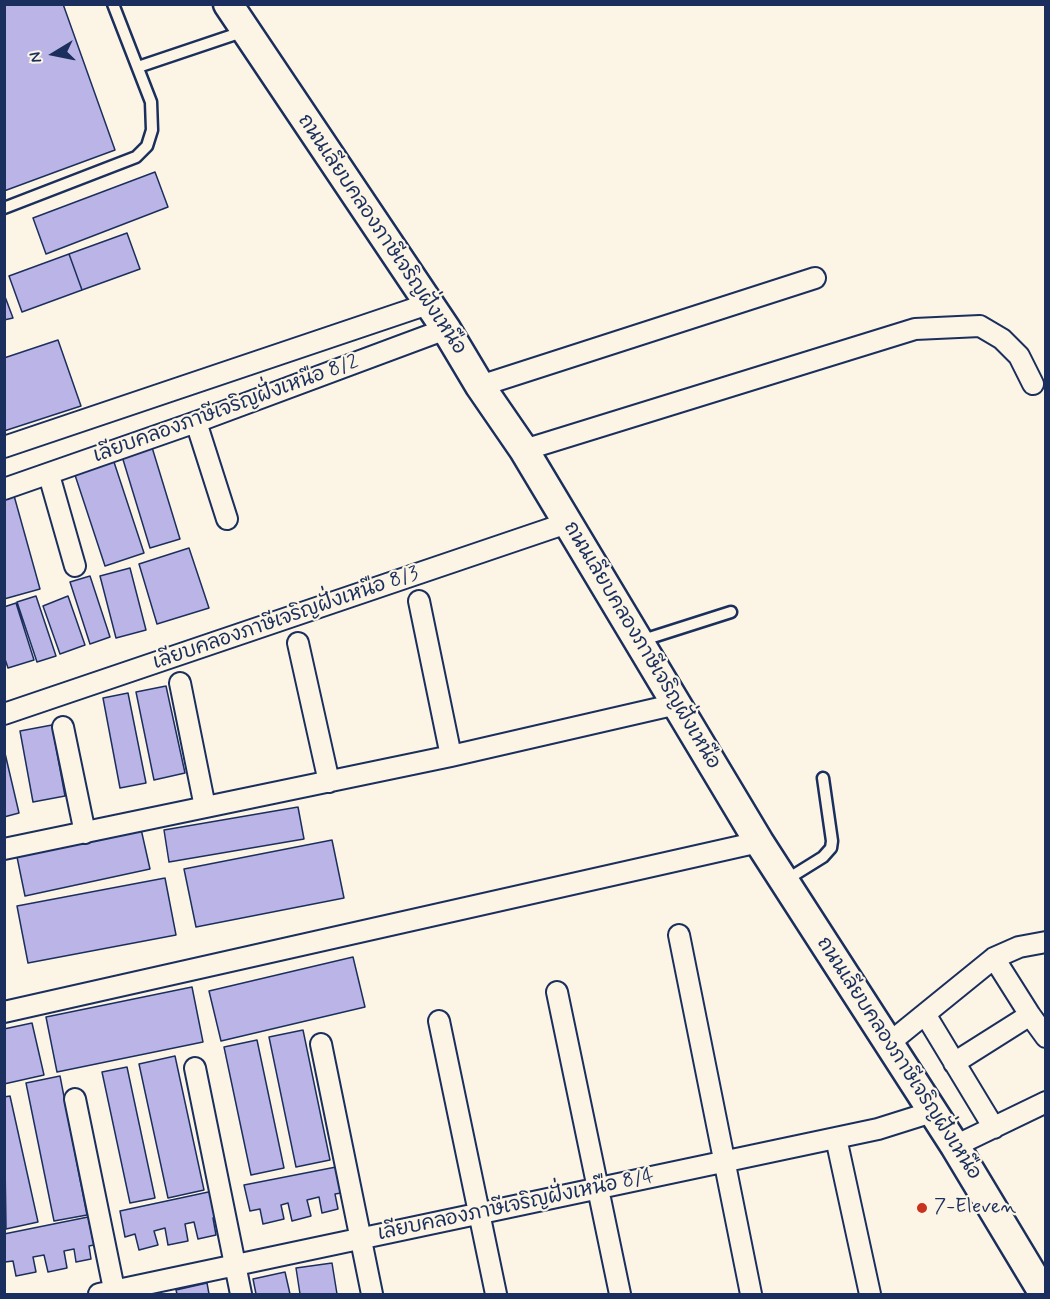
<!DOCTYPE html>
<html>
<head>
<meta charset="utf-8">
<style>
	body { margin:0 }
	#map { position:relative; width:1050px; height:1299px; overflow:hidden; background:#fcf5e5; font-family:Mynerve,sans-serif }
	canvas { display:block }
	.frame { position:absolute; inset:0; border:6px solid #1b2f5e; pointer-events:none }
	.north { position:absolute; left:24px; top:24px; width:60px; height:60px; -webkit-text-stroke:4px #fcf5e5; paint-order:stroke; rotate:260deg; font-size:16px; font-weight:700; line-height:24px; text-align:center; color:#1b2f5e }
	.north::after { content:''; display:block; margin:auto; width:21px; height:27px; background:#1b2f5e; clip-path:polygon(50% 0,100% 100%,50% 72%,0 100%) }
</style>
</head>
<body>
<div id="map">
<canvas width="1050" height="1299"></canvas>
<div class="frame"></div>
<div class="north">N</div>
</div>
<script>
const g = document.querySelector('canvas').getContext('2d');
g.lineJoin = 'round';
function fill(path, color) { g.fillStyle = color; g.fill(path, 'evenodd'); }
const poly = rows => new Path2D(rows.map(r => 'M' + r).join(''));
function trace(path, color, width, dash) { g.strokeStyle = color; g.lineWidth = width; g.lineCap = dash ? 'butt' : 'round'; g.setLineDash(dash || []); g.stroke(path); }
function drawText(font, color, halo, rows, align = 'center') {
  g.font = font + ' Mynerve,"Playpen Sans Thai",sans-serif'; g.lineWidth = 4.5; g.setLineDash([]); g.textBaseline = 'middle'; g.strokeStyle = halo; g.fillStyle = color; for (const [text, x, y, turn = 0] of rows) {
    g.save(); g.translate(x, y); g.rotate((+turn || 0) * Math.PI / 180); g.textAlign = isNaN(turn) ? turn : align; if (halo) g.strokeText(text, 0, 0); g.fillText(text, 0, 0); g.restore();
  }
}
const building = poly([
	[4,4,63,4,115,150,4,191,4,4],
	[155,172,168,207,46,254,33,218,155,172],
	[127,233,140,269,82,290,69,254,127,233],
	[69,254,82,290,22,312,9,276,69,254],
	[4,294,13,318,4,320,4,294],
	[58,340,81,406,4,431,4,358,58,340],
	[151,444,180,539,150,548,121,453,151,444],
	[113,459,144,553,105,566,74,472,113,459],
	[13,492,40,589,4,599,4,495,13,492],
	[189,548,209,608,157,624,139,564,189,548],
	[130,568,146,630,116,638,100,576,130,568],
	[90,576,110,637,90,644,70,582,90,576],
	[36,596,56,656,37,662,17,602,36,596],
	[68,596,85,645,60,654,43,606,68,596],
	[16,603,34,660,8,668,4,656,4,607,16,603],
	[166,686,185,773,154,780,136,692,166,686],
	[128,693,146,783,120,788,103,698,128,693],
	[52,725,65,796,33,802,20,731,52,725],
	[4,749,19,813,4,817,4,749],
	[298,807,304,839,169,862,164,830,298,807],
	[141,829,150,869,25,896,17,857,141,829],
	[332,840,344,898,196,927,184,869,332,840],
	[165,878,176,935,28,963,17,906,165,878],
	[353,957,365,1007,221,1041,209,991,353,957],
	[192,987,203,1042,57,1072,46,1017,192,987],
	[32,1023,44,1075,4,1084,4,1029,32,1023],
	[303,1030,330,1160,296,1167,269,1037,303,1030],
	[257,1040,284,1168,251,1175,224,1047,257,1040],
	[175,1056,204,1190,168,1198,139,1064,175,1056],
	[127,1067,155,1198,130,1203,102,1072,127,1067],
	[60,1076,87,1215,54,1221,26,1083,60,1076],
	[10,1096,38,1222,6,1229,4,1097,10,1096],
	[336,1167,341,1193,335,1194,338,1209,322,1213,319,1197,307,1200,311,1216,292,1221,288,1203,281,1205,284,1219,263,1224,260,1209,250,1211,244,1185,336,1167],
	[213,1191,219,1217,213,1218,216,1235,198,1239,194,1222,185,1224,188,1241,168,1245,165,1228,154,1231,158,1245,139,1250,135,1234,125,1237,120,1211,213,1191],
	[88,1217,94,1245,89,1246,91,1259,76,1262,74,1249,64,1251,67,1268,48,1272,44,1255,33,1257,36,1272,16,1276,13,1261,5,1262,4,1234,88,1217],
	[332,1263,337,1294,300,1294,296,1268,332,1263],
	[285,1272,290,1294,256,1294,253,1279,285,1272],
	[207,1283,209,1294,177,1294,176,1290,207,1283]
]);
fill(building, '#bab5e6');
trace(building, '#1b2f5e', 1.5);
const lane = poly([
	[138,67,245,31],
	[4,208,136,157,147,146,152,130,151,102,113,4],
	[640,641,731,612],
	[786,880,823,857,831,848,832,841,823,778]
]);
const street = poly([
	[480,386,815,278],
	[196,422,227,519],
	[4,447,428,304],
	[524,450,915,329,980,326,1002,339,1019,356,1033,384],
	[49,475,75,566],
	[4,489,196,422,446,329],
	[419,601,451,756],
	[298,643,329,782],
	[180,683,205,807],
	[4,714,567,523],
	[63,727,85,833],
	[4,849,451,756,677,704],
	[679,935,751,1294],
	[994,958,1030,1015],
	[557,992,620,1294],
	[4,1012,759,842],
	[925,1014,994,1128],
	[439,1021,496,1294],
	[321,1044,372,1294],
	[888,1044,994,958,1019,947,1046,942],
	[954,1063,1030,1015,1046,1037],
	[195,1068,241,1294],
	[75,1099,115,1294],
	[836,1138,870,1294],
	[955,1146,1046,1102],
	[99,1294,878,1129,932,1112]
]);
const secondary = poly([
	[228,4,446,329,480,386,524,450,759,842,955,1146,1044,1294]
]);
trace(lane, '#1b2f5e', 15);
trace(street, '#1b2f5e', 24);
trace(secondary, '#1b2f5e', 33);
trace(lane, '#fcf5e5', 10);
trace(street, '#fcf5e5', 20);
trace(secondary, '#fcf5e5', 28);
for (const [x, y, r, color] of [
	[922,1208,6,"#c8321e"]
]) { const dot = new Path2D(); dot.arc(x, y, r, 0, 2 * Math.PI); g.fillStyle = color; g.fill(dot); trace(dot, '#fcf5e5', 2); }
drawText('20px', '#1b2f5e', '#fcf5e5', [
	["ถนนเลียบคลองภาษีเจริญฝั่งเหนือ",381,235,56],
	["เลียบคลองภาษีเจริญฝั่งเหนือ 8/2",226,410,-20],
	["เลียบคลองภาษีเจริญฝั่งเหนือ 8/3",286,619,-19],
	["ถนนเลียบคลองภาษีเจริญฝั่งเหนือ",641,646,59],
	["ถนนเลียบคลองภาษีเจริญฝั่งเหนือ",898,1059,57],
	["เลียบคลองภาษีเจริญฝั่งเหนือ 8/4",516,1206,-12]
]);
drawText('20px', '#1b2f5e', '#fcf5e5', [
	["7-Eleven",934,1208]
], 'left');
</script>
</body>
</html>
